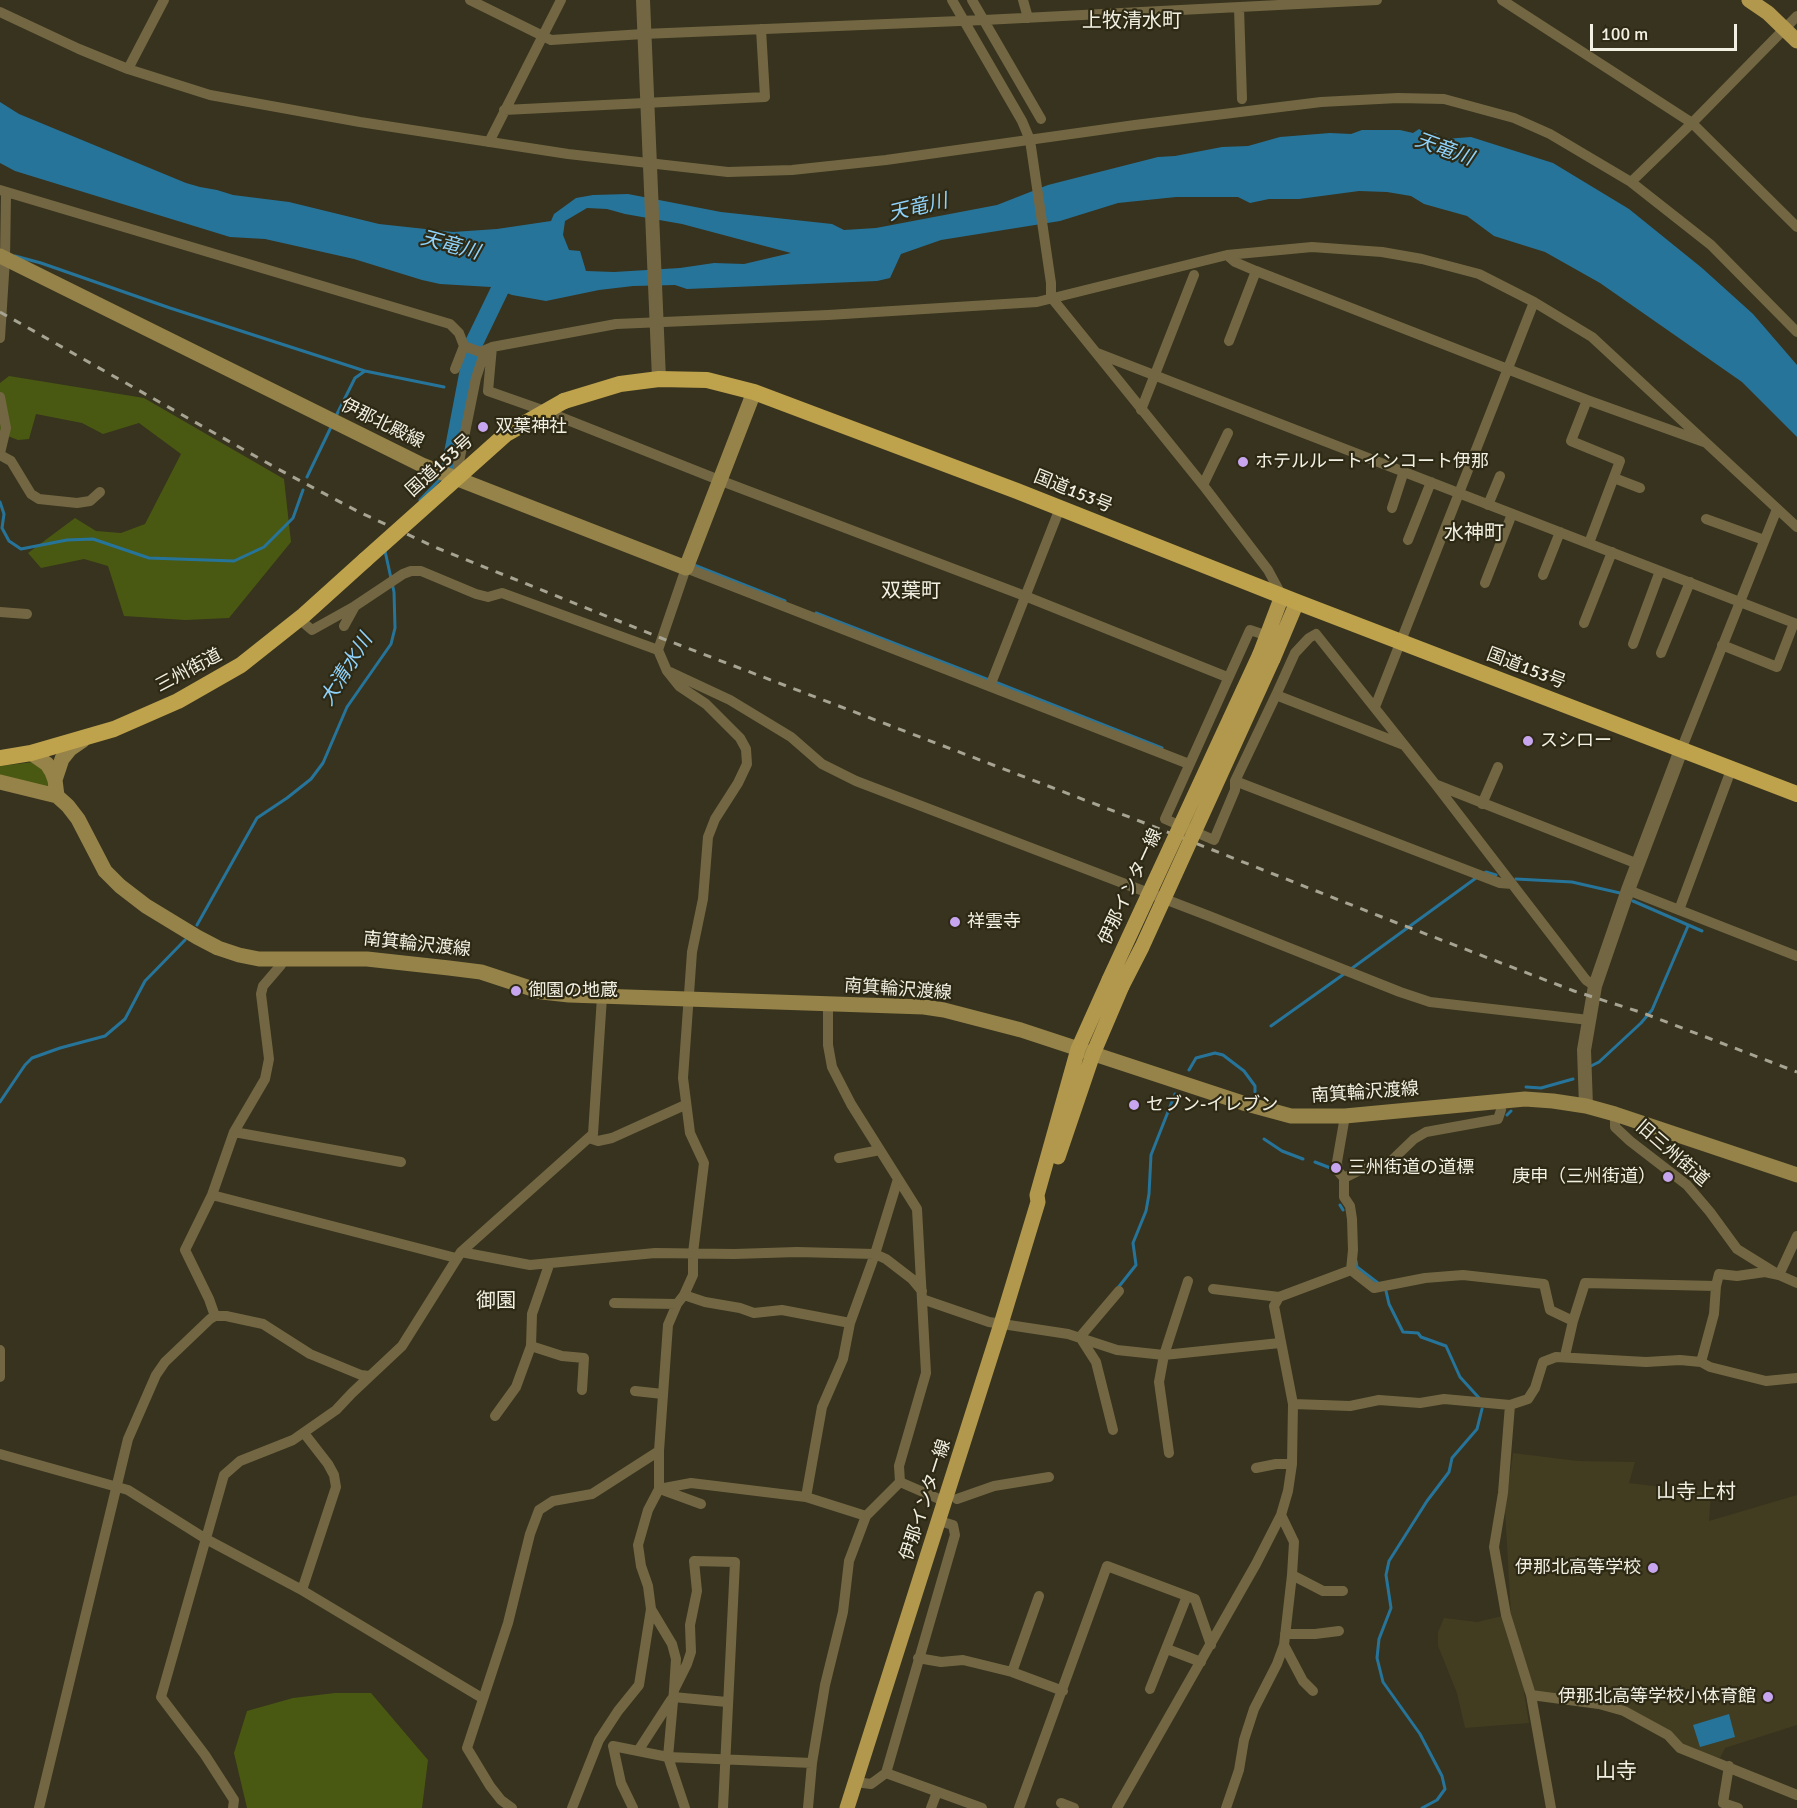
<!DOCTYPE html>
<html>
<head>
<meta charset="utf-8">
<style>
	body { margin:0 }
	#map { position:relative; width:1797px; height:1808px; overflow:hidden; background:#37331e; font-family:Signika,sans-serif }
	canvas { display:block }
	.scale { position:absolute; left:1590px; top:24px; width:147px; height:27px; box-sizing:border-box; border:3px solid #f2f0e3; border-top:0; padding-left:8px; font-size:18px; line-height:21px; white-space:nowrap; color:#f2f0e3; -webkit-text-stroke:4px #2d2914; paint-order:stroke }
</style>
</head>
<body>
<div id="map">
<canvas width="1797" height="1808"></canvas>
<div class="scale">100 m</div>
</div>
<script>
const g = document.querySelector('canvas').getContext('2d');
g.lineJoin = 'round';
function fill(path, color) { g.fillStyle = color; g.fill(path, 'evenodd'); }
const poly = rows => new Path2D(rows.map(r => 'M' + r).join(''));
function trace(path, color, width, dash) { g.strokeStyle = color; g.lineWidth = width; g.lineCap = dash ? 'butt' : 'round'; g.setLineDash(dash || []); g.stroke(path); }
function drawText(font, color, halo, rows, align = 'center') {
  g.font = font + ' Signika,"Noto Sans JP",sans-serif'; g.lineWidth = 4.5; g.setLineDash([]); g.textBaseline = 'middle'; g.strokeStyle = halo; g.fillStyle = color; for (const [text, x, y, turn = 0] of rows) {
    g.save(); g.translate(x, y); g.rotate((+turn || 0) * Math.PI / 180); g.textAlign = isNaN(turn) ? turn : align; if (halo) g.strokeText(text, 0, 0); g.fillText(text, 0, 0); g.restore();
  }
}
fill(poly([
	[1513,1453,1578,1461,1635,1462,1629,1483,1711,1493,1709,1521,1797,1495,1797,1725,1725,1748,1720,1758,1680,1748,1668,1735,1599,1704,1524,1692,1529,1723,1465,1728,1457,1693,1438,1646,1438,1632,1444,1618,1477,1622,1511,1614,1505,1510]
]), '#423d20');
fill(poly([
	[9,376,144,398,284,479,291,542,229,618,185,620,124,616,108,566,84,559,41,568,28,553,75,518,96,531,121,533,145,524,181,454,139,423,103,434,82,423,36,414,29,439,18,440,0,433,0,383],
	[33,762,45,769,50,786,47,789,0,777,0,766],
	[335,1693,371,1693,428,1760,422,1808,247,1808,234,1753,247,1711,293,1698]
]), '#495912');
fill(poly([
	[0,102,19,114,186,183,200,187,217,190,233,195,289,202,379,224,453,232,497,229,551,221,554,214,576,198,593,195,628,194,721,212,832,224,844,230,876,228,997,205,1048,185,1158,157,1175,156,1222,147,1248,146,1280,137,1330,133,1351,134,1362,130,1400,130,1413,133,1419,129,1427,134,1435,133,1445,139,1471,137,1553,163,1629,209,1702,268,1753,314,1797,365,1797,437,1742,382,1600,283,1545,252,1494,236,1467,216,1424,204,1411,196,1387,192,1359,191,1299,199,1269,199,1250,203,1238,197,1176,197,1118,203,1060,221,941,240,901,254,890,278,877,281,687,289,675,285,633,286,599,290,546,301,512,295,491,287,440,284,422,280,354,259,265,239,230,237,15,171,0,163],
	[587,208,607,209,625,214,682,224,791,253,744,264,714,263,680,268,614,272,586,271,580,251,569,250,563,235,565,221],
	[1729,1714,1735,1737,1700,1747,1693,1725]
]), '#27749b');
trace(poly([
	[15,256,41,263,170,308,365,371],
	[459,390,463,391],
	[336,416,355,378,365,371,444,387],
	[307,477,332,425],
	[420,500,442,477],
	[0,502,4,514,2,528,9,541,21,549,67,540,93,539,149,558,234,561,264,547,293,518,303,490],
	[694,565,785,601],
	[816,613,989,680],
	[995,682,1162,748],
	[1484,873,1486,872,1496,875],
	[1516,879,1572,882,1620,893],
	[1633,901,1702,931],
	[197,925,257,818,287,798,311,779,323,763,347,707,391,644,395,628,394,592,385,551],
	[1351,969,1476,878],
	[1271,1026,1344,974],
	[1591,1066,1599,1062,1641,1023,1652,1010,1688,926],
	[1189,1070,1196,1058,1215,1053,1223,1055,1244,1071,1255,1086,1255,1092],
	[1526,1087,1541,1088,1573,1079],
	[0,1102,25,1065,32,1058,60,1048,105,1036,125,1019,145,981,185,940],
	[1507,1115,1511,1111],
	[1264,1139,1282,1151,1303,1159],
	[1315,1162,1333,1169],
	[1340,1205,1343,1210],
	[1356,1261,1357,1267,1378,1283],
	[1117,1289,1136,1265,1133,1243,1146,1211,1149,1194,1151,1155,1175,1094],
	[1386,1291,1389,1304,1403,1332,1418,1333,1421,1337,1446,1346,1460,1377,1480,1399],
	[1422,1808,1437,1800,1445,1789,1442,1776,1420,1734,1383,1682,1377,1658,1379,1639,1391,1608,1386,1575,1389,1561,1427,1501,1449,1472,1452,1458,1477,1429,1482,1409]
]), '#27749b', 3);
trace(poly([
	[450,469,474,343,503,283]
]), '#27749b', 18);
trace(poly([
	[470,0,551,40,643,34,984,20,1377,0],
	[952,0,1022,121,1030,140,1051,283,1051,297,1203,485,1268,570,1282,596],
	[972,0,1041,119],
	[1023,0,1028,18],
	[1502,0,1692,123,1797,227],
	[1239,8,1242,99],
	[0,12,79,49,128,69,210,95,360,122,568,154,728,172,792,170,886,160,1135,125,1321,102,1398,98,1444,99,1514,118,1550,134,1631,182,1711,245,1797,332],
	[128,69,164,0],
	[504,110,765,97,761,29],
	[489,142,561,0],
	[1631,182,1692,123,1797,16],
	[0,190,450,324,459,333,464,346,455,369],
	[1227,255,1235,262,1256,271,1587,400,1704,442],
	[0,338,5,259,6,194],
	[1229,341,1256,271],
	[464,346,480,352,492,347,616,324,828,315,1037,302,1227,255,1312,247,1382,252,1422,259,1479,274,1534,302,1592,337,1797,527],
	[492,347,488,391,545,411,719,480,1025,596,1227,677],
	[1097,353,1797,624],
	[0,397,6,428,0,453],
	[1587,400,1571,441,1620,461,1589,543],
	[1141,410,1194,275],
	[0,455,11,461,31,494,39,499,77,503,90,501,100,492],
	[456,477,476,378,483,357,490,349],
	[1614,478,1640,488],
	[1203,485,1228,433],
	[1488,505,1500,476],
	[1392,508,1404,471],
	[1706,519,1764,540],
	[1408,540,1431,482],
	[1543,575,1560,532],
	[1485,583,1512,514],
	[0,612,27,614],
	[299,619,312,630,355,606],
	[1584,623,1612,552],
	[344,626,355,606,403,574,411,571,421,571,476,594,488,597,502,593,658,650],
	[1268,636,1250,630,1165,819,1214,840,1235,790,1235,781,1500,883,1512,884],
	[1633,644,1660,571],
	[1722,645,1777,667,1794,623],
	[1661,653,1690,582],
	[670,672,730,700,791,737,822,764,856,781,1209,916,1400,992,1430,1002,1589,1020],
	[990,686,1060,508],
	[1276,695,1295,653,1309,638,1316,634,1436,785,1586,980,1595,986],
	[1375,707,1534,302],
	[1681,750,1777,509],
	[1235,781,1276,695,1404,745],
	[1437,785,1638,864],
	[1482,804,1498,767],
	[1628,890,1797,956],
	[1679,910,1731,770],
	[1615,1114,1615,1127,1630,1141,1687,1185,1710,1212,1737,1249,1779,1275,1797,1283],
	[234,1132,401,1162],
	[589,1138,598,1141,612,1138,685,1105],
	[839,1158,880,1150],
	[1344,1178,1360,1170,1389,1163,1414,1139,1426,1132,1498,1119,1501,1110,1500,1102],
	[1344,1178,1344,1197,1350,1206,1352,1219,1353,1250,1351,1270],
	[1344,1178,1338,1171,1337,1162,1345,1116],
	[212,1195,456,1258],
	[461,1252,530,1265,655,1253,734,1254,797,1252,875,1254,886,1259,912,1279,922,1291],
	[1351,1270,1374,1288,1425,1278,1463,1275,1544,1284,1550,1310,1573,1321],
	[1716,1286,1719,1274,1737,1276,1765,1272,1779,1275,1797,1236],
	[1213,1289,1279,1297],
	[684,1295,705,1302,740,1308,754,1313,782,1310,850,1323],
	[922,1299,989,1322,1068,1334,1117,1350,1164,1355,1280,1343],
	[614,1303,677,1304],
	[215,1316,209,1299,185,1250,212,1195,234,1132,265,1079,269,1059,261,994,263,986,281,965,284,957],
	[531,1346,562,1356,584,1358,582,1390],
	[0,1350,0,1377],
	[1565,1356,1573,1321,1585,1283,1716,1286,1714,1314,1701,1362],
	[635,1391,663,1394],
	[1293,1404,1350,1406,1379,1400,1420,1403,1444,1399,1510,1405,1528,1399,1535,1388,1543,1362,1556,1357,1646,1362,1680,1360,1701,1362,1710,1367,1766,1381,1797,1378],
	[1510,1405,1503,1493,1494,1547,1506,1615,1531,1695,1551,1808],
	[495,1416,516,1387,531,1346,532,1314,549,1265],
	[1113,1430,1096,1362,1080,1337,1119,1291],
	[1169,1453,1159,1382,1164,1355,1188,1281],
	[0,1454,128,1490,206,1539,300,1589,482,1698],
	[1256,1468,1276,1464,1292,1464],
	[900,1482,946,1502],
	[659,1489,691,1483,806,1497,866,1516,900,1482,899,1466,926,1373,917,1209,851,1104,832,1067,828,1045,828,1005],
	[660,1489,701,1504],
	[806,1497,822,1407,843,1359,850,1323,875,1254,898,1179],
	[957,1499,994,1486,1049,1477],
	[1281,1515,1294,1542,1292,1575,1284,1645],
	[1292,1575,1323,1591,1343,1591],
	[302,1590,336,1487,334,1475,328,1464,304,1433],
	[1285,1634,1315,1634,1339,1631],
	[1167,1649,1201,1662],
	[918,1658,941,1662,963,1660,1012,1672,1063,1691],
	[1012,1672,1039,1596],
	[1150,1689,1187,1596,1195,1599,1211,1645],
	[674,1690,687,1664,691,1652,690,1625,697,1591,694,1561,735,1562,723,1808],
	[1531,1695,1599,1704,1624,1711,1668,1735,1680,1748,1797,1795],
	[673,1697,727,1702],
	[638,1751,671,1700],
	[812,1763,825,1685,843,1612,849,1561,866,1516],
	[1729,1766,1723,1803,1738,1808],
	[886,1773,955,1535,953,1525,939,1521],
	[855,1782,871,1784,886,1773,982,1808],
	[1061,1803,1074,1808],
	[39,1808,128,1439,156,1375,165,1362,210,1319,215,1316,226,1316,263,1324,310,1354,361,1375,369,1376],
	[233,1808,234,1800,205,1755,161,1697,224,1475,240,1461,293,1440,336,1410,352,1393,402,1346,461,1252,593,1134,602,997],
	[512,1808,501,1800,490,1786,467,1748,508,1623,530,1534,539,1510,553,1501,592,1494,659,1451],
	[572,1808,599,1740,618,1711,639,1685,651,1609,648,1586,641,1566,638,1545,648,1510,659,1489,659,1451,668,1325,677,1304,684,1295,693,1275,693,1253,704,1163,690,1133,683,1078,692,952,703,899,708,837,715,819,738,783,747,764,746,749,740,738,706,704,679,686,667,671,658,650,686,568,1189,764],
	[633,1808,621,1783,613,1746,668,1757,674,1690,676,1659,672,1644,651,1609],
	[685,1808,668,1757,812,1763,808,1808],
	[931,1808,937,1792],
	[1019,1808,1107,1566,1187,1596],
	[1117,1808,1256,1564,1281,1515,1288,1491,1292,1464,1293,1404,1274,1306,1279,1297,1351,1270],
	[1226,1808,1239,1770,1244,1740,1254,1709,1277,1664,1284,1645,1303,1681,1313,1691]
]), '#736743', 10);
trace(poly([
	[643,0,659,379],
	[1586,1106,1584,1050,1595,986,1628,890,1681,750]
]), '#736743', 14);
trace(poly([
	[0,256,422,465,686,568,754,392],
	[31,753,47,764,52,772,55,780,57,796],
	[55,780,62,759,70,749,83,740],
	[0,782,57,796,68,806,78,819,105,871,120,886,146,906,197,937,218,948,239,955,259,959,367,959,449,968,481,972,542,992,569,995,924,1007,944,1010,1021,1030,1243,1103,1291,1116,1345,1116,1525,1099,1553,1101,1586,1106,1615,1114,1797,1175]
]), '#968349', 15);
trace(poly([
	[1749,0,1768,13,1797,41],
	[1260,654,1282,596],
	[1273,659,1297,602],
	[1058,1157,1093,1054,1122,986],
	[847,1808,1001,1324,1038,1202,1037,1195,1078,1049,1109,980]
]), '#b2984c', 15);
trace(poly([
	[564,401,620,384,659,379,707,380,754,392,1017,491,1297,602,1797,794],
	[0,758,31,753,114,729,178,701,241,665,304,615,365,560]
]), '#bea24c', 16);
trace(poly([
	[0,312,278,469,359,512,437,548,661,638,1137,820,1392,921,1574,991,1643,1013,1797,1072]
]), '#a7a494', 3, [8, 8]);
trace(poly([
	[1109,980,1260,654],
	[1122,986,1142,947,1273,659]
]), '#b2984c', 15);
trace(poly([
	[365,560,506,434,564,401]
]), '#bea24c', 16);
for (const [x, y, r, color] of [
	[483,427,6,"#c7a6ef"],
	[1243,462,6,"#c7a6ef"],
	[1528,741,6,"#c7a6ef"],
	[955,922,6,"#c7a6ef"],
	[516,991,6,"#c7a6ef"],
	[1134,1105,6,"#c7a6ef"],
	[1336,1168,6,"#c7a6ef"],
	[1668,1177,6,"#c7a6ef"],
	[1653,1568,6,"#c7a6ef"],
	[1768,1697,6,"#c7a6ef"]
]) { const dot = new Path2D(); dot.arc(x, y, r, 0, 2 * Math.PI); g.fillStyle = color; g.fill(dot); trace(dot, '#2d2914', 2); }
drawText('18px', '#f2f0e3', '#2d2914', [
	["伊那北殿線",382,424,26],
	["国道153号",440,466,-42],
	["国道153号",1073,492,22],
	["国道153号",1526,669,21],
	["三州街道",189,671,-28],
	["伊那インター線",1131,887,-65],
	["南箕輪沢渡線",417,945,6],
	["南箕輪沢渡線",898,990,4],
	["南箕輪沢渡線",1365,1093,-4],
	["旧三州街道",1672,1154,41],
	["伊那インター線",926,1500,-72]
]);
drawText('18px', '#f2f0e3', '#2d2914', [
	["双葉神社",495,427],
	["ホテルルートインコート伊那",1255,462],
	["スシロー",1540,741],
	["祥雲寺",967,922],
	["御園の地蔵",528,991],
	["セブン-イレブン",1146,1105],
	["三州街道の道標",1348,1168],
	["庚申（三州街道）",1656,1177,"right"],
	["伊那北高等学校",1641,1568,"right"],
	["伊那北高等学校小体育館",1756,1697,"right"]
], 'left');
drawText('20px', '#f2f0e3', '#2d2914', [
	["上牧清水町",1132,22],
	["水神町",1474,534],
	["双葉町",911,592],
	["御園",496,1302],
	["山寺上村",1696,1493]
]);
drawText('italic 20px', '#8fd3fc', '#2d2914', [
	["天竜川",1444,150,20],
	["天竜川",918,208,-13],
	["天竜川",450,246,15],
	["大清水川",347,670,-58]
]);
drawText('21px', '#f2f0e3', '#2d2914', [
	["山寺",1616,1772]
]);
</script>
</body>
</html>
